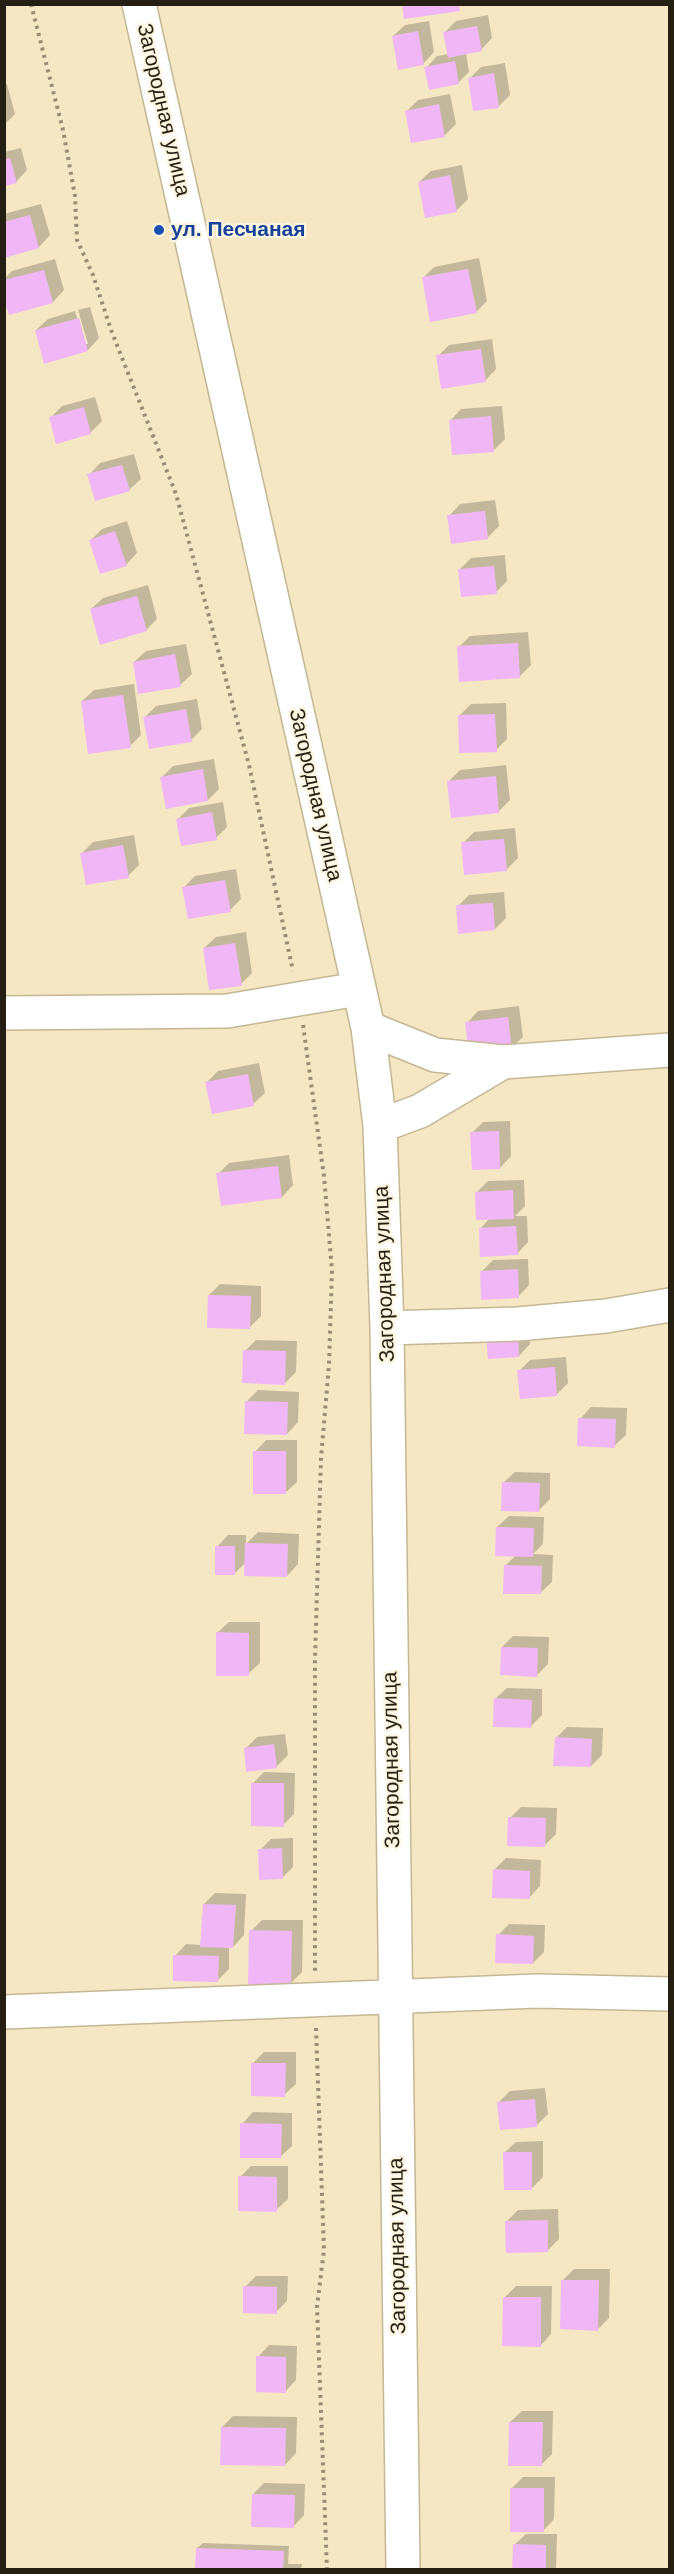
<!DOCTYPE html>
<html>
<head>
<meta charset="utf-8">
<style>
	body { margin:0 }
	#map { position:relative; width:674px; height:2574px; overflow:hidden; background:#f5e7c3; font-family:Helvetica,sans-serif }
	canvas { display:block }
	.frame { position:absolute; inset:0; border:6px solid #241f12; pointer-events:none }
</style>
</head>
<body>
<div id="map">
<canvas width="674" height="2574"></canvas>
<div class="frame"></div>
</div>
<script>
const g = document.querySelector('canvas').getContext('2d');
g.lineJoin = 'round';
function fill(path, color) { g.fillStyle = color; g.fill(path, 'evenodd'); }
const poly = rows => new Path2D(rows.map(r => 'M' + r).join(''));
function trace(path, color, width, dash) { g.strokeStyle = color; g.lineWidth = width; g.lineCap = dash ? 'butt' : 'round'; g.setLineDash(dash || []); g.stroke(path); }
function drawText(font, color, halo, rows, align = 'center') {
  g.font = font + ' Helvetica,sans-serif'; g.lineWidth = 4.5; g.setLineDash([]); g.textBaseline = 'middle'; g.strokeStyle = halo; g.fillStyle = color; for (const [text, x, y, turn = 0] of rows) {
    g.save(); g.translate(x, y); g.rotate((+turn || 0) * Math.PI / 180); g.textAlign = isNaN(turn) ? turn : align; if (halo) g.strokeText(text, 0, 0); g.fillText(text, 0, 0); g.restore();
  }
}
fill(poly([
	[488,15,492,38,481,50,466,53,469,72,458,83,426,68,437,56,449,54,445,32,456,21],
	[429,21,434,52,423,64,393,36,405,25],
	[505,63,510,95,499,106,470,78,481,67],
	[7,84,15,114,4,125,4,85],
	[450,94,456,124,445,135,407,111,418,100],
	[21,148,27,170,16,182,4,185,4,152],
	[462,165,468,199,457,210,419,182,431,171],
	[41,204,50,235,39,247,4,256,4,214],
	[479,258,487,301,476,312,423,278,434,267],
	[55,259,64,290,53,302,4,294,4,279,12,271],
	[90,307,99,338,88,350,45,362,36,330,48,319,75,311,85,344,88,344,78,310],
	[492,339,496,369,485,381,438,356,449,345],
	[95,397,102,421,90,433,50,418,62,406],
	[502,406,505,439,494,450,450,421,461,409],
	[134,454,141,479,129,490,89,475,100,463],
	[495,500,499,526,487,538,449,516,460,504],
	[127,521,137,553,126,565,91,540,102,529],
	[505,555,507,581,496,592,459,570,471,558],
	[148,585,157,619,146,630,91,609,103,598],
	[528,632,531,665,519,677,459,647,470,636],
	[186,644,192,674,180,685,134,662,146,651],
	[134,684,141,735,130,746,82,701,94,690],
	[197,699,202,729,191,740,145,717,156,706],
	[506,703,507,739,496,750,459,716,471,704],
	[214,759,219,789,208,800,162,777,173,766],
	[506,765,510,800,499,811,449,781,460,770],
	[223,802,227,827,216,838,178,819,189,808],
	[515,828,518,858,506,870,463,843,474,832],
	[134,835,139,865,128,876,82,853,93,842],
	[236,869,241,899,230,910,184,887,195,876],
	[504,892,506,918,495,929,458,906,469,895],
	[246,932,252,973,241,984,204,948,216,937],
	[519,1006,523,1037,511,1048,467,1023,478,1011],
	[259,1063,265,1093,253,1104,207,1082,218,1071],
	[510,1121,511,1156,500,1168,472,1133,483,1122],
	[289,1155,293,1185,282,1197,218,1174,229,1163],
	[524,1180,525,1206,515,1216,527,1216,528,1242,517,1254,480,1229,490,1218,477,1192,488,1181],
	[528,1259,529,1285,518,1297,481,1272,493,1260],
	[220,1284,261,1286,261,1316,249,1328,209,1295],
	[529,1322,530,1344,519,1356,489,1358],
	[256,1340,297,1341,296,1372,285,1383,245,1351],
	[566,1357,568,1383,556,1395,519,1371,530,1360],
	[258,1390,299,1392,298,1422,287,1434,247,1401],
	[591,1407,627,1408,626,1435,614,1446,580,1419],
	[266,1440,297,1440,297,1482,285,1493,255,1452],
	[515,1472,550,1473,550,1499,538,1511,503,1483],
	[509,1516,544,1517,543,1544,533,1554,553,1555,552,1582,540,1593,506,1565,516,1555,497,1527],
	[258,1532,299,1534,298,1564,287,1576,246,1562,235,1573,217,1547,228,1535,246,1535,246,1544],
	[229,1622,260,1622,260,1663,248,1674,217,1633],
	[513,1636,549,1637,548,1664,537,1675,502,1647],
	[507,1688,542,1689,542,1715,530,1727,495,1699],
	[567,1727,603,1728,602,1755,591,1766,556,1738],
	[285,1734,288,1755,277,1766,245,1749,257,1737],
	[264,1772,295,1773,294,1814,283,1825,253,1783],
	[521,1807,557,1808,556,1834,544,1846,510,1818],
	[293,1838,293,1867,282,1878,260,1850,271,1839],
	[506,1858,541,1860,540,1886,529,1898,494,1870],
	[215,1893,246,1894,244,1935,233,1947,229,1947,229,1969,218,1980,175,1956,186,1944,202,1945,204,1904],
	[262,1920,303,1920,302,1972,290,1984,251,1931],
	[509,1924,545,1925,544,1952,533,1963,498,1935],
	[264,2052,296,2052,296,2084,284,2095,253,2063],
	[545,2088,548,2114,536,2126,499,2102,510,2091],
	[253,2112,292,2113,292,2146,280,2157,242,2124],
	[543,2141,543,2177,532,2188,504,2153,516,2142],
	[251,2166,288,2166,288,2199,276,2210,240,2177],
	[558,2209,559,2239,548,2250,507,2221,518,2210],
	[574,2269,610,2269,609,2318,598,2329,563,2280],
	[256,2276,288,2276,287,2301,276,2312,245,2287],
	[516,2286,552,2286,551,2334,540,2346,505,2297],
	[269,2345,297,2346,296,2380,285,2392,258,2357],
	[522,2411,553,2411,552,2454,541,2465,510,2422],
	[233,2416,297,2417,296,2453,285,2465,222,2427],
	[523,2477,555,2477,554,2519,543,2531,512,2488],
	[264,2483,305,2484,304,2515,293,2527,253,2494],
	[526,2534,557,2534,556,2570,514,2570,514,2545],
	[203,2543,289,2546,288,2564,302,2564,301,2570,196,2570,197,2548]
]), '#0003');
fill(poly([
	[402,4,459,4,460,11,404,19],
	[477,26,482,51,448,58,443,32],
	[418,31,424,65,398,70,392,36],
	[455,61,459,84,429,90,424,67],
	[494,73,499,108,473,111,468,78],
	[439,104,445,137,411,143,405,111],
	[10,158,17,183,4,186,4,160],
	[450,175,457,212,425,218,418,182],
	[30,215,39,248,4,258,4,222],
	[468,269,477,313,430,322,422,277],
	[44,270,53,303,9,315,4,300,4,280],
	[79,318,88,351,44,364,35,330],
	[481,349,486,382,441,389,436,355],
	[84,407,91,434,56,444,49,417],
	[491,416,494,452,452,455,449,420],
	[122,465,130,491,95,501,87,474],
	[485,511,488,539,451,544,447,515],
	[115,531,127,566,100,574,89,540],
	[494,566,497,594,461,597,458,569],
	[137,596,147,631,100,645,90,609],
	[518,643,520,678,459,682,457,646],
	[175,654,181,687,138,694,133,662],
	[123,695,131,748,88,754,81,701],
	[186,709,192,742,149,749,143,717],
	[495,714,497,752,459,753,458,715],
	[203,769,208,801,166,809,160,777],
	[496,776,499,813,451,818,447,781],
	[212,812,217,840,181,846,176,819],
	[504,839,507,871,464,875,461,842],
	[123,845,129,878,86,885,80,853],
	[225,880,231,912,188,919,182,887],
	[493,903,495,930,458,934,456,905],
	[235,943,242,986,209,990,203,948],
	[508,1017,512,1050,469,1055,465,1022],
	[248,1074,254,1106,212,1114,205,1082],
	[499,1131,500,1169,472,1170,470,1132],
	[278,1166,282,1198,221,1206,216,1173],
	[513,1190,514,1219,476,1220,475,1192],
	[516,1226,518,1255,480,1257,479,1228],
	[518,1269,519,1298,481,1300,480,1271],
	[208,1295,251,1296,250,1329,207,1328],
	[518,1333,519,1357,488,1359,486,1335],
	[243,1350,286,1351,285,1385,242,1383],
	[555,1367,557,1396,520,1399,517,1370],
	[245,1401,288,1402,287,1435,244,1434],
	[578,1418,616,1419,615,1448,577,1446],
	[253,1451,286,1451,286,1494,253,1494],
	[502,1482,540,1483,539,1512,501,1511],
	[496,1527,534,1528,533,1557,495,1556],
	[245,1543,288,1544,287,1577,244,1576],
	[215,1546,235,1546,235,1575,215,1575],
	[504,1565,542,1566,541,1594,503,1594],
	[216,1632,249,1633,249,1676,216,1676],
	[501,1647,538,1648,537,1677,500,1675],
	[494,1698,532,1700,531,1728,493,1727],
	[555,1737,592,1739,591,1767,553,1766],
	[274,1744,277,1768,246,1772,244,1748],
	[251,1783,284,1783,284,1827,251,1826],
	[508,1817,546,1818,545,1847,507,1846],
	[282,1848,283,1879,259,1880,258,1849],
	[493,1869,530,1871,530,1899,492,1898],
	[203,1904,236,1905,233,1948,200,1947],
	[249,1930,292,1931,291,1985,248,1985],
	[496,1934,534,1936,533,1964,495,1963],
	[173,1955,219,1956,218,1982,173,1981],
	[251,2063,286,2063,285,2097,251,2096],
	[535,2099,537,2127,500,2130,497,2102],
	[240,2123,282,2124,281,2158,240,2158],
	[503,2152,532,2152,532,2190,504,2190],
	[238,2176,277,2177,277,2212,238,2211],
	[548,2220,548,2252,506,2253,505,2221],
	[561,2280,599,2280,598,2331,560,2329],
	[243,2286,277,2287,277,2314,243,2313],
	[503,2297,541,2297,541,2347,502,2346],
	[256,2356,286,2357,286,2393,256,2392],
	[509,2422,543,2422,542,2466,508,2466],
	[221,2427,286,2428,285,2466,220,2465],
	[510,2488,544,2488,544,2532,510,2532],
	[252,2494,295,2495,294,2528,251,2527],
	[513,2544,546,2545,546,2570,512,2570],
	[196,2548,284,2551,283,2570,195,2570]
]), '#efb7f6');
const minor = poly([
	[139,4,368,1028,380,1126,387,1328,403,2570],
	[4,1013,227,1011,358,989],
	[368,1028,435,1055,503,1062,670,1050],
	[380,1126,420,1111,503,1062],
	[387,1328,518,1324,606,1316,670,1305],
	[4,2012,537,1991,670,1994]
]);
trace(minor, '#c5b795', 36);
trace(poly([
	[31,4,63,130,75,196,77,240,93,275,111,330,176,494,249,765,293,971],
	[303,1025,324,1176,332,1270,329,1365,321,1458,315,1659,315,1973],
	[316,2028,324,2250,317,2307,327,2570]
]), '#988e74', 4, [3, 4.5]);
trace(minor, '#fff', 33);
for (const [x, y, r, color] of [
	[159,230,6,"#1a4fb4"]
]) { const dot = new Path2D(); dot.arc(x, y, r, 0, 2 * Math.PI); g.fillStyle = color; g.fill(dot); trace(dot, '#fdf5df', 2); }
drawText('21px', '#241f12', '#fdf5df', [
	["Загородная улица",163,110,77],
	["Загородная улица",315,795,77],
	["Загородная улица",385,1274,-92],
	["Загородная улица",392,1760,-91],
	["Загородная улица",398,2246,-91]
]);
drawText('bold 21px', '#164399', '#fdf5df', [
	["ул. Песчаная",171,230]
], 'left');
</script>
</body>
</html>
